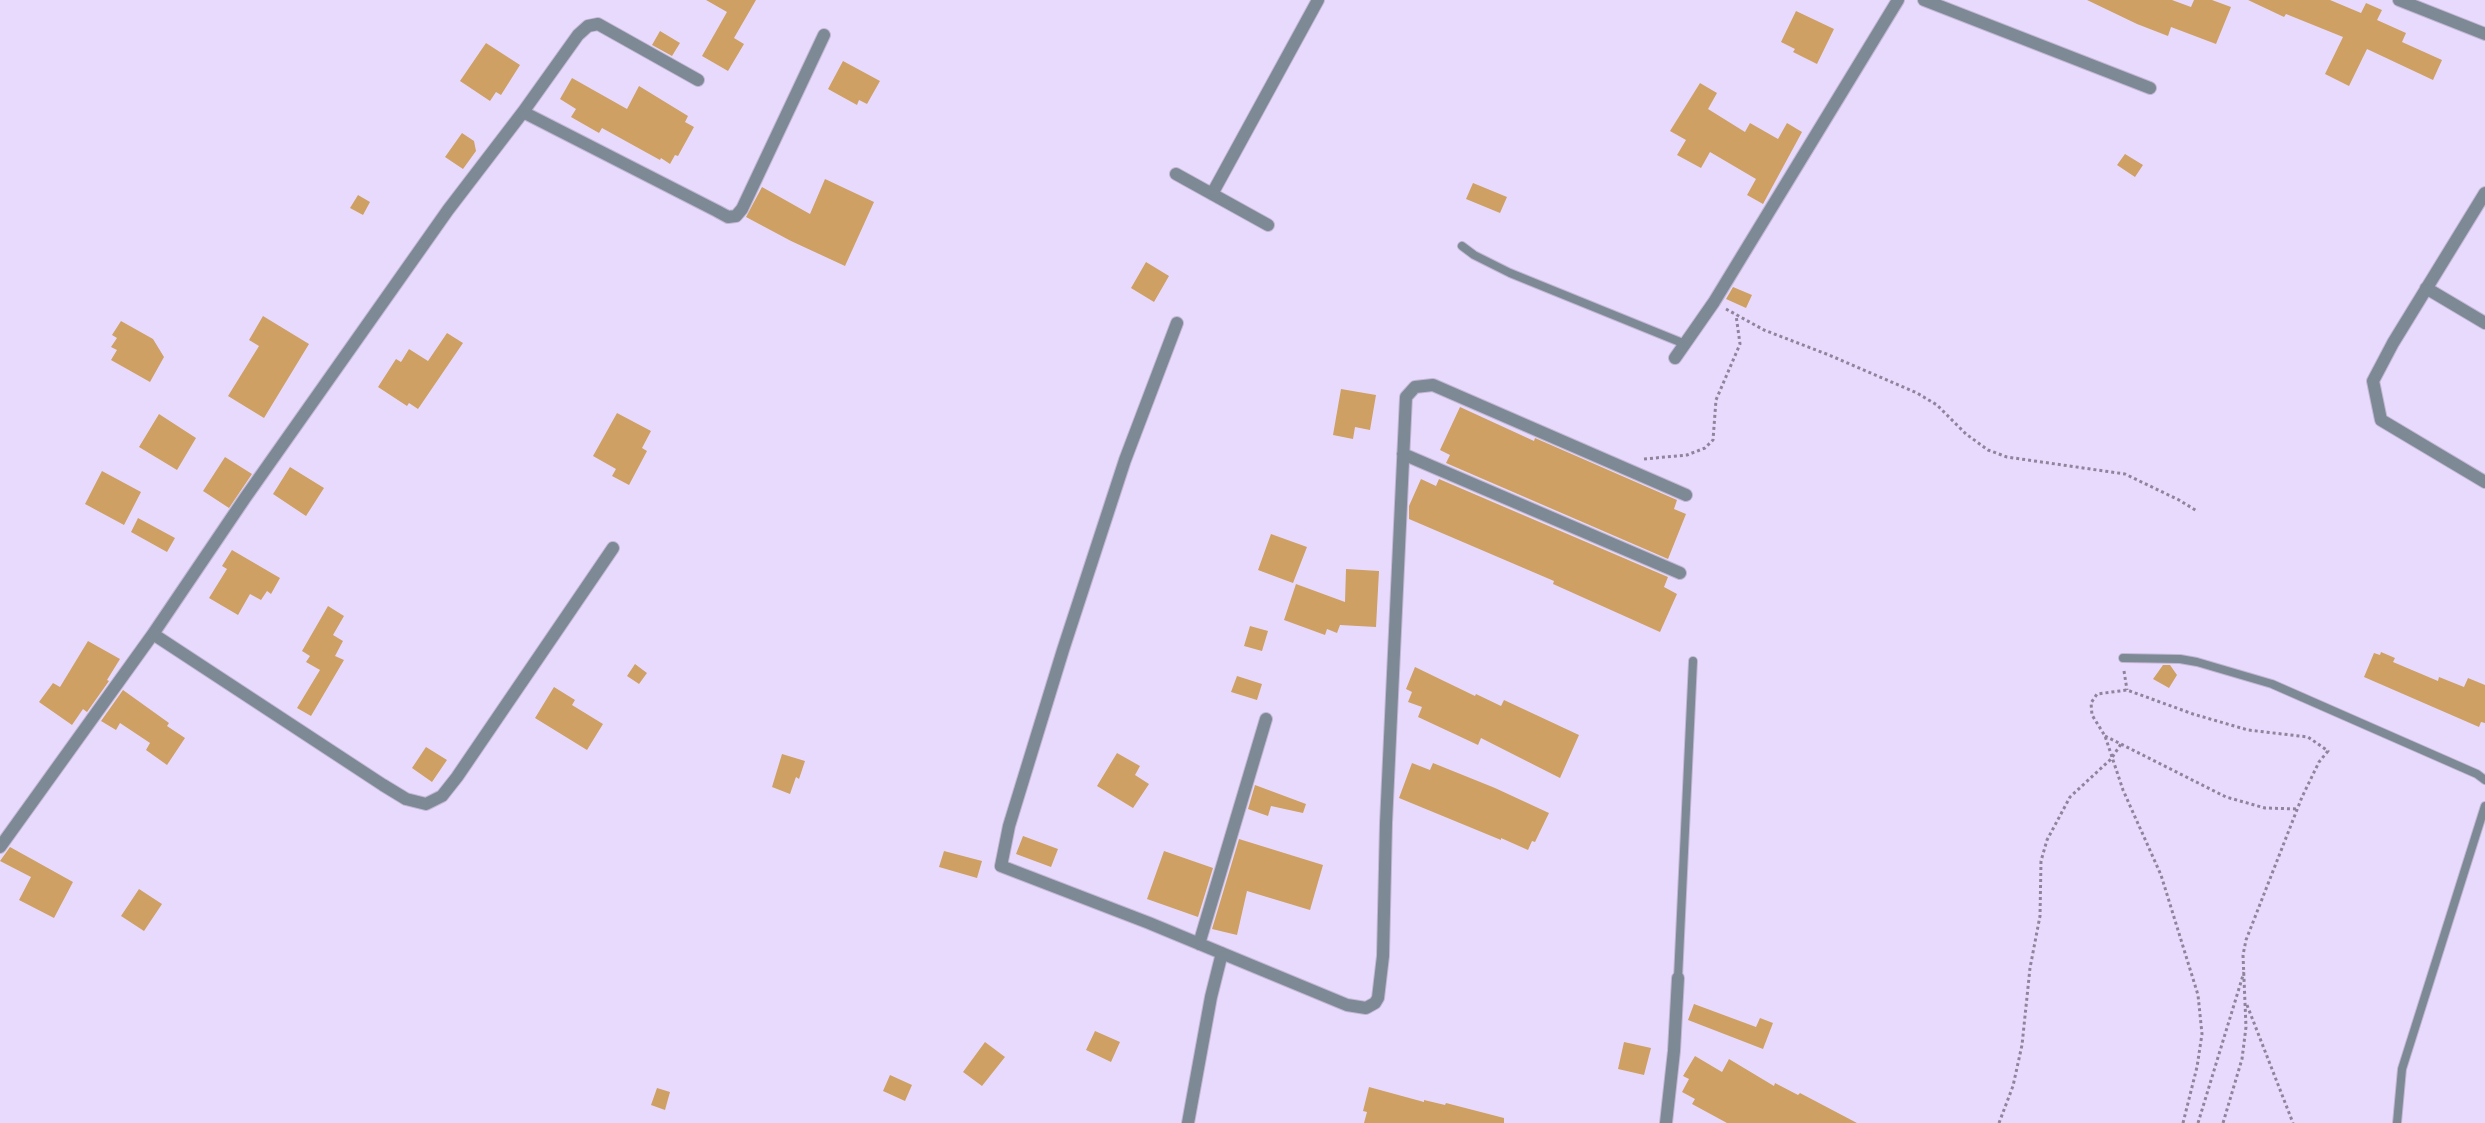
<!DOCTYPE html>
<html>
<head>
<meta charset="utf-8">
<style>
	body { margin:0 }
	canvas { display:block; background:#e8dafc }
</style>
</head>
<body>
<canvas width="2485" height="1123"></canvas>
<script>
const g = document.querySelector('canvas').getContext('2d');
g.lineJoin = 'round';
function fill(path, color) { g.fillStyle = color; g.fill(path, 'evenodd'); }
const poly = rows => new Path2D(rows.map(r => 'M' + r).join(''));
function trace(path, color, width, dash) { g.strokeStyle = color; g.lineWidth = width; g.lineCap = dash ? 'butt' : 'round'; g.setLineDash(dash || []); g.stroke(path); }
fill(poly([
	[706,0,756,0,734,38,744,44,728,71,702,56,727,12],
	[2087,0,2172,0,2191,7,2194,0,2212,0,2231,7,2216,44,2171,27,2168,36,2137,24],
	[2248,0,2330,0,2361,13,2366,3,2382,10,2377,20,2406,33,2402,42,2442,60,2433,80,2367,49,2349,86,2325,74,2343,37,2286,14,2284,17],
	[1796,11,1834,29,1817,64,1793,52,1795,49,1781,42],
	[660,31,680,43,672,56,652,45],
	[486,43,520,65,501,95,496,92,490,101,460,81],
	[843,61,880,81,867,104,859,100,857,105,828,89],
	[572,78,627,109,639,86,688,116,685,122,694,127,678,156,675,155,670,164,661,158,660,160,602,128,599,133,571,117,576,109,560,99],
	[1700,83,1717,93,1708,109,1745,132,1750,123,1778,139,1787,123,1802,132,1763,204,1747,195,1756,179,1710,152,1701,168,1677,155,1686,140,1670,131],
	[462,133,474,141,476,151,463,169,445,157],
	[2125,154,2143,165,2135,177,2117,165],
	[825,179,874,202,845,266,791,241,746,217,762,187,810,214],
	[1473,183,1507,197,1500,213,1466,199],
	[358,195,370,202,363,215,350,208],
	[1146,262,1169,276,1154,302,1131,288],
	[1733,287,1752,295,1746,308,1726,299],
	[263,316,309,344,264,418,228,396,259,346,249,340],
	[121,321,153,339,164,357,150,382,111,360,117,350,111,347,117,338,112,335],
	[447,333,463,343,418,409,409,403,407,406,378,387,396,359,401,362,409,349,428,361],
	[1341,389,1376,395,1370,430,1355,427,1353,439,1333,435],
	[1460,407,1534,441,1535,438,1677,500,1674,509,1686,514,1668,559,1446,463,1450,455,1440,450],
	[617,413,651,431,642,448,647,451,629,485,612,476,616,469,593,456],
	[159,414,196,438,177,470,139,447],
	[225,457,252,474,229,508,203,491],
	[290,467,324,488,306,516,273,494],
	[102,471,141,492,124,525,85,504],
	[1421,479,1436,486,1439,479,1668,577,1664,587,1677,594,1660,632,1553,584,1554,581,1409,519,1409,506],
	[138,518,175,538,167,552,131,532],
	[1271,534,1307,547,1293,583,1258,570],
	[232,550,280,578,271,594,267,591,261,600,250,594,238,615,209,598,227,569,222,566],
	[1346,569,1379,571,1376,627,1340,625,1337,633,1327,629,1325,635,1284,620,1296,584,1345,602],
	[328,606,344,616,333,635,343,641,335,656,344,660,311,716,297,708,320,670,306,662,310,656,302,651],
	[1250,626,1268,631,1262,651,1244,646],
	[88,641,120,659,107,680,109,681,87,712,83,709,72,725,39,702,53,683,60,687],
	[2381,652,2395,658,2393,662,2438,681,2439,677,2464,687,2468,678,2485,685,2485,723,2481,722,2479,727,2364,677,2374,653,2380,655],
	[635,664,647,673,639,684,627,676],
	[2163,665,2170,665,2177,675,2169,688,2153,679],
	[1415,667,1475,696,1476,694,1501,706,1504,700,1579,735,1560,778,1481,738,1478,745,1418,717,1422,707,1408,702,1412,692,1406,689],
	[1237,676,1262,684,1257,700,1231,692],
	[554,687,575,700,572,705,603,724,587,750,535,718],
	[123,690,169,723,167,726,185,738,167,765,146,750,150,743,120,723,116,730,101,721],
	[426,747,447,760,432,782,412,768],
	[1117,753,1140,766,1135,775,1149,784,1133,808,1097,786],
	[782,754,805,761,799,779,796,777,790,794,772,787],
	[1412,763,1430,770,1433,763,1495,788,1549,813,1535,842,1532,841,1528,850,1501,838,1501,840,1399,798],
	[1255,785,1306,804,1303,813,1271,806,1268,816,1248,809],
	[1023,836,1058,849,1051,867,1016,854],
	[1239,839,1323,865,1310,910,1247,891,1237,935,1212,929],
	[10,847,73,882,54,918,19,900,31,877,0,861],
	[944,851,982,861,977,878,939,867],
	[1164,851,1213,868,1198,917,1147,899],
	[139,889,162,904,144,931,121,916],
	[1694,1004,1756,1027,1760,1018,1773,1023,1763,1049,1688,1020],
	[1095,1031,1120,1042,1111,1062,1086,1050],
	[985,1042,1005,1057,982,1086,963,1072],
	[1624,1042,1651,1048,1644,1075,1618,1069],
	[1695,1056,1722,1072,1729,1059,1774,1086,1775,1083,1798,1095,1800,1093,1857,1123,1727,1123,1692,1104,1695,1099,1682,1092,1689,1079,1683,1076],
	[890,1075,912,1085,905,1101,883,1091],
	[1369,1087,1424,1102,1424,1100,1445,1105,1446,1103,1504,1118,1504,1123,1364,1123,1367,1112,1363,1111],
	[657,1088,670,1092,665,1110,651,1105]
]), '#cfa063');
const lane = poly([
	[1462,246,1474,255,1510,273,1685,344],
	[2123,658,2180,659,2197,662,2272,684,2477,774,2485,780],
	[1678,978,1693,661],
	[2397,1123,2402,1069,2485,806]
]);
const street = poly([
	[1924,0,2150,88],
	[2399,0,2485,34],
	[523,112,717,211,728,217,736,216,742,209,824,35],
	[1176,174,1268,225],
	[2485,193,2393,343,2373,381,2381,420,2485,482],
	[1212,194,1318,0],
	[2426,288,2485,323],
	[1177,323,1125,460,1063,650,1009,826,1001,866,1149,923,1347,1005,1366,1008,1375,1003,1378,998,1383,956,1386,823,1406,397,1415,387,1433,385,1686,495],
	[1675,358,1714,302,1898,0],
	[1403,454,1680,573],
	[153,634,383,785,406,799,426,804,442,796,457,777,613,548],
	[0,847,153,634,245,498,448,210,523,112,578,35,588,26,598,24,698,80],
	[1199,944,1266,719],
	[1188,1123,1211,997,1222,953],
	[1666,1123,1674,1051,1678,978]
]);
trace(lane, '#c3b7d5', 10);
trace(street, '#c3b7d5', 14);
trace(poly([
	[1726,309,1764,330,1829,355,1917,393,1937,405,1966,434,1988,450,2007,457,2125,474,2179,500,2197,511],
	[1644,459,1687,455,1705,448,1713,440,1716,400,1740,344,1736,315],
	[2124,671,2127,690],
	[2105,736,2226,797,2265,808,2297,809],
	[2247,1005,2293,1123],
	[1999,1123,2013,1086,2022,1045,2030,968,2040,916,2041,861,2047,840,2070,797,2111,759,2121,744],
	[2183,1123,2197,1067,2202,1034,2198,995,2161,875,2123,790,2105,736,2092,715,2091,703,2097,694,2127,690,2193,714,2248,730,2308,737,2328,751,2319,762,2302,797,2246,940,2243,955,2246,1027,2242,1059,2223,1123],
	[2198,1123,2244,972]
]), '#8e859c', 3, [3, 3]);
trace(lane, '#7d8994', 8);
trace(street, '#7d8994', 12);
</script>
</body>
</html>
